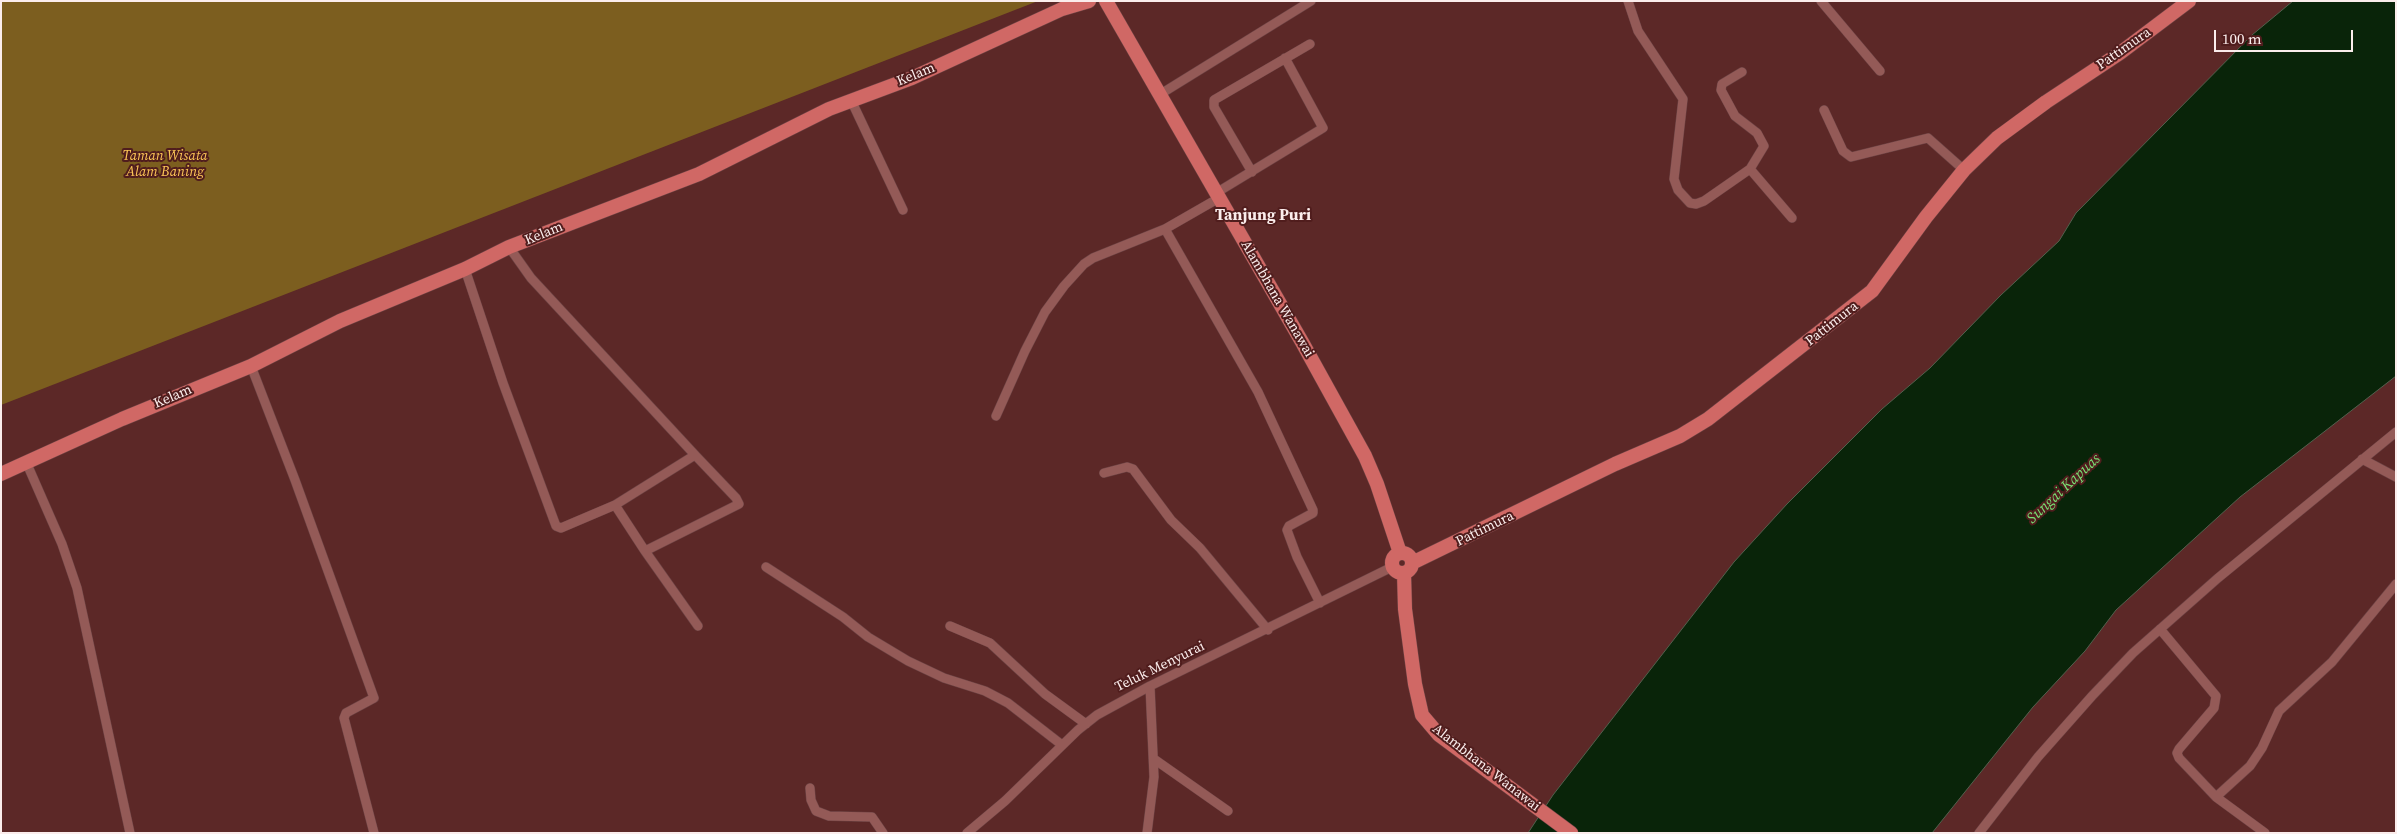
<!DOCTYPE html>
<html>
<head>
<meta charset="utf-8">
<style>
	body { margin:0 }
	#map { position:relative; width:2397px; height:834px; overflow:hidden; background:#5c2827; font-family:"Source Serif 4",serif }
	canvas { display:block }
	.frame { position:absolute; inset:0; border:2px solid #fbedec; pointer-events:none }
	.scale { position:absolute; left:2214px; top:30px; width:139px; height:22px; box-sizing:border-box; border:2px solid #fbedec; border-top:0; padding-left:6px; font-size:15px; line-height:18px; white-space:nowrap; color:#fbedec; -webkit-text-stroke:4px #501d1d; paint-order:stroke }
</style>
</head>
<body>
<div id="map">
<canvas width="2397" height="834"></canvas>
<div class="frame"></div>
<div class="scale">100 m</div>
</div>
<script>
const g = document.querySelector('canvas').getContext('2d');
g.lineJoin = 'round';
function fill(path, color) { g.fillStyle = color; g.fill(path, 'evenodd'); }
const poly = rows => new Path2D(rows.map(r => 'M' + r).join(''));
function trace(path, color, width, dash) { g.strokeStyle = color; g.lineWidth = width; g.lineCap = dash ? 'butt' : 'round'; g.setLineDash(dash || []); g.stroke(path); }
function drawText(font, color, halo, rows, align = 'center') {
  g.font = font + ' "Source Serif 4",serif'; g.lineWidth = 4; g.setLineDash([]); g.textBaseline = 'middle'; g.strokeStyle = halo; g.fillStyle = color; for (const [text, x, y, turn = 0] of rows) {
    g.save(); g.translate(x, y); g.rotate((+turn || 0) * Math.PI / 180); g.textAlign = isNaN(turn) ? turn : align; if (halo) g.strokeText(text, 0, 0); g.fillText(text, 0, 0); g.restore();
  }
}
fill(poly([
	[1,1,1038,1,1,405]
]), '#7c5e1f');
const water = poly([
	[2293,1,2396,1,2396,376,2240,497,2116,610,2085,651,2033,707,1932,833,1528,833,1553,795,1734,562,1787,504,1882,409,1930,368,2001,295,2059,241,2076,213,2252,35,2293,1]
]);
fill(water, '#092409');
trace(water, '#52604d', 1);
const minor = poly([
	[1628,1,1638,31,1683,99,1674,179,1678,190,1690,203,1696,204,1704,201,1750,169,1764,146,1757,133,1735,116,1721,90,1722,84,1742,72],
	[1821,1,1880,71],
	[1159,95,1311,1],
	[851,100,903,210],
	[1824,110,1843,151,1851,157,1928,138,1964,170],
	[1750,169,1792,218],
	[1252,172,1214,107,1214,100,1310,44],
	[1216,193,1323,128,1285,58],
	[1165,229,1258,392,1313,510,1313,513,1289,526,1287,530,1297,557,1320,603],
	[465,269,503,383,556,526,561,528,568,525,615,505,695,455,531,278,509,247],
	[251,366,295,480,374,698,346,713,344,718,374,833],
	[996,416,1025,351,1045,312,1064,286,1084,264,1093,258,1165,229,1219,198],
	[695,455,736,498,739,504,645,551,698,626],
	[2362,459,2396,477],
	[27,464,62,544,77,588,130,833],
	[1104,473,1127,467,1133,469,1171,520,1200,548,1268,630],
	[615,505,645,551],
	[766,567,843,617,868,637,908,661,944,678,985,691,1008,703,1062,745],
	[950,626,990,643,1045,694,1086,724],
	[2160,629,2216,696,2214,708,2179,749,2177,753,2179,758,2216,797,2265,833],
	[1154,759,1228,811],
	[810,788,811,800,816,811,829,816,872,817,883,833],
	[2216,797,2250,766,2262,748,2279,711,2332,662,2396,584],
	[967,833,1005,801,1078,730,1097,715,1150,686,1392,567],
	[1147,833,1154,777,1150,686],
	[1979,833,2038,757,2092,696,2133,653,2218,578,2396,432]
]);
const primary = poly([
	[1106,1,1302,342,1365,456,1377,484,1400,553],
	[1,474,122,419,251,366,340,321,465,269,509,247,699,174,829,109,912,78,1062,9,1089,1],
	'1392 563a10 10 0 1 1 20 0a10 10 0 1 1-20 0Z',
	[1412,563,1615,464,1680,436,1708,419,1872,291,1926,217,1964,170,1997,138,2046,102,2120,53,2189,1],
	[1404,573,1405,609,1415,684,1422,715,1439,735,1571,833]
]);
trace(minor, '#6c4344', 10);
trace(primary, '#6c4344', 15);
trace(minor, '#945a57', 9);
trace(primary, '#d06865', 14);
drawText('14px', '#fbedec', '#501d1d', [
	["Pattimura",2124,49,-35],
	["Kelam",916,75,-22],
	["Kelam",544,234,-22],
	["Alambhana Wanawai",1277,299,60],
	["Pattimura",1832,324,-38],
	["Kelam",173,397,-23],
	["Pattimura",1485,529,-26],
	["Teluk Menyurai",1160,667,-26],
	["Alambhana Wanawai",1486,768,38]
]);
drawText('italic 14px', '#fcc657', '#501d1d', [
	["Taman Wisata",165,156],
	["Alam Baning",165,172]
]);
drawText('italic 15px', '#78e074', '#501d1d', [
	["Sungai Kapuas",2064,489,-43]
]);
drawText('bold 16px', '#fbedec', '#501d1d', [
	["Tanjung Puri",1263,216]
]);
</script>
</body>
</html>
